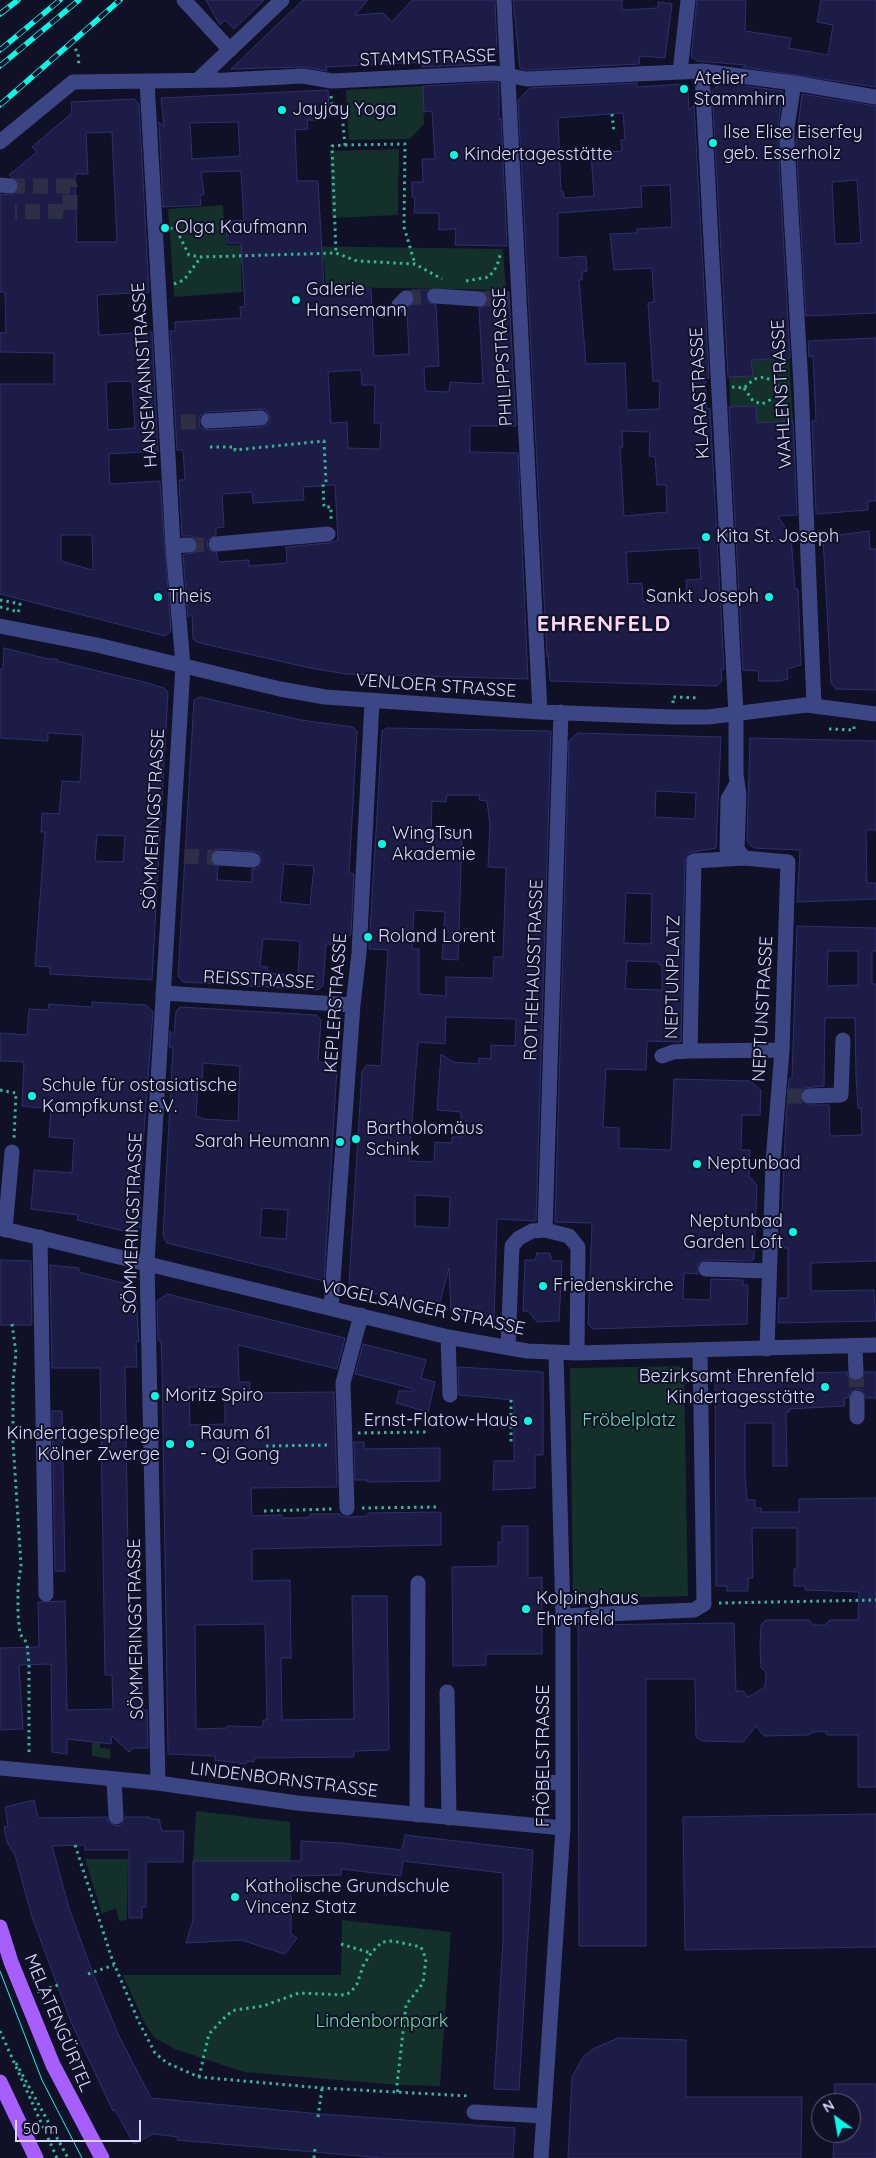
<!DOCTYPE html>
<html>
<head>
<meta charset="utf-8">
<style>
	body { margin:0 }
	#map { position:relative; width:876px; height:2158px; overflow:hidden; background:#101026; font-family:Quicksand,sans-serif }
	canvas { display:block }
	.north { position:absolute; left:811px; top:2093px; width:50px; height:50px; box-sizing:border-box; background:#101026; border:1px solid #5f607c; border-radius:50%; rotate:328deg; font-size:14px; font-weight:700; line-height:20px; text-align:center; color:#d6d8fe }
	.north::after { content:''; display:block; margin:auto; width:18px; height:22px; background:#06fae8; clip-path:polygon(50% 0,100% 100%,50% 72%,0 100%) }
	.scale { position:absolute; left:15px; top:2120px; width:126px; height:22px; box-sizing:border-box; border:2px solid #d6d8fe; border-top:0; padding-left:6px; font-size:15px; line-height:18px; white-space:nowrap; color:#d6d8fe; -webkit-text-stroke:4px #101026; paint-order:stroke }
</style>
</head>
<body>
<div id="map">
<canvas width="876" height="2158"></canvas>
<div class="north">N</div>
<div class="scale">50 m</div>
</div>
<script>
const g = document.querySelector('canvas').getContext('2d');
g.lineJoin = 'round';
function fill(path, color) { g.fillStyle = color; g.fill(path, 'evenodd'); }
const poly = rows => new Path2D(rows.map(r => 'M' + r).join(''));
function trace(path, color, width, dash) { g.strokeStyle = color; g.lineWidth = width; g.lineCap = dash ? 'butt' : 'round'; g.setLineDash(dash || []); g.stroke(path); }
function drawText(font, color, halo, rows, align = 'center') {
  g.font = font + ' Quicksand,sans-serif'; g.lineWidth = 4; g.setLineDash([]); g.textBaseline = 'middle'; g.strokeStyle = halo; g.fillStyle = color; for (const [text, x, y, turn = 0] of rows) {
    g.save(); g.translate(x, y); g.rotate((+turn || 0) * Math.PI / 180); g.textAlign = isNaN(turn) ? turn : align; if (halo) g.strokeText(text, 0, 0); g.fillText(text, 0, 0); g.restore();
  }
}
fill(poly([
	[423,86,424,124,410,139,349,140,346,90],
	[399,149,398,215,332,218,330,151],
	[223,205,226,245,503,249,506,290,326,287,324,262,241,264,242,292,174,297,168,209],
	[789,358,793,421,757,423,730,407,729,377,752,375,751,360],
	[684,1366,688,1596,573,1599,570,1368],
	[92,1742,100,1743,100,1748,110,1749,110,1759,92,1756],
	[196,1811,290,1822,291,1861,193,1861],
	[85,1859,128,1859,127,1920,119,1921,116,1908,102,1914],
	[342,1920,451,1932,440,2086,397,2085,244,2072,175,2049,155,2038,146,2026,123,1975,341,1975]
]), '#13302a');
const building = poly([
	[206,0,264,0,234,29,225,20,220,25,206,0],
	[303,0,368,0,355,15,383,13,392,22,412,0,495,0,497,51,485,64,422,67,422,62,326,67,327,71,303,67,231,69,303,0],
	[513,0,622,0,622,10,658,8,658,2,672,4,665,58,640,56,639,64,528,70,520,68,513,0],
	[697,0,746,0,745,31,791,38,789,48,828,55,833,25,817,22,821,0,876,0,876,87,743,67,746,65,697,61,691,57,697,0],
	[494,82,499,83,499,120,501,118,507,246,455,245,456,229,439,230,439,213,414,213,415,197,412,197,412,182,423,182,422,159,435,159,432,111,424,112,423,86,494,82],
	[637,83,637,87,683,84,688,89,689,110,694,105,709,378,705,378,707,409,710,408,724,669,721,669,722,681,717,686,550,681,548,655,547,657,518,100,530,88,637,83],
	[623,113,625,140,621,140,622,151,591,153,594,196,564,198,563,191,561,192,558,118,623,113],
	[670,185,672,227,637,229,637,233,610,234,614,270,652,268,654,302,648,303,653,381,660,381,659,409,627,410,625,363,586,364,579,280,582,280,582,272,587,271,586,256,558,258,558,213,642,207,641,186,670,185],
	[622,431,650,432,649,456,655,457,657,485,666,485,667,512,624,516,620,447,623,447,622,431],
	[699,548,701,579,686,580,687,598,643,602,642,583,628,584,626,552,699,548],
	[722,83,783,91,778,126,778,143,790,358,751,360,753,376,728,377,712,90,722,83],
	[328,90,329,110,315,111,315,120,307,120,308,129,295,130,297,181,318,181,324,288,371,289,374,356,409,354,407,310,415,300,415,295,411,290,428,290,427,301,436,305,439,366,424,367,425,391,449,392,450,382,483,384,479,308,486,305,488,300,484,291,509,292,516,426,470,426,470,452,518,453,528,679,346,674,310,668,213,646,197,642,193,639,192,614,188,617,183,555,195,552,198,544,193,536,182,536,179,480,185,480,183,450,177,450,170,331,175,331,175,322,241,318,240,307,245,307,241,243,227,243,226,220,244,221,241,171,201,172,204,194,200,196,201,205,163,207,159,122,164,127,161,98,328,90],
	[238,122,240,156,192,159,190,123,238,122],
	[361,370,362,385,375,385,374,423,381,423,380,449,348,448,347,422,331,423,328,372,361,370],
	[260,409,266,410,270,417,269,423,262,427,208,430,200,427,199,422,200,416,207,412,260,409],
	[335,485,338,540,329,543,286,547,287,563,249,566,249,560,218,562,217,553,208,549,207,541,216,535,216,528,224,527,222,494,252,492,253,503,304,500,303,487,335,485],
	[802,94,876,106,876,313,806,316,796,143,802,94],
	[857,180,861,243,835,244,832,182,857,180],
	[134,99,139,104,149,292,97,295,99,335,152,332,158,451,109,454,109,469,110,484,160,481,171,631,165,636,0,594,0,384,54,384,54,353,0,352,0,333,6,333,5,292,0,292,0,194,10,195,17,192,18,182,9,175,37,152,32,147,72,113,71,102,134,99],
	[112,132,117,242,77,242,75,174,88,174,86,133,112,132],
	[132,381,135,428,108,430,106,382,132,381],
	[61,535,92,535,93,570,61,561,61,535],
	[876,338,876,501,868,501,868,510,816,514,812,421,816,420,813,356,809,357,808,341,876,338],
	[756,406,757,423,793,421,797,515,778,516,791,537,795,589,798,589,801,665,787,669,788,679,779,681,759,681,758,671,743,670,729,407,756,406],
	[869,531,870,549,876,549,876,690,836,689,831,683,823,537,869,531],
	[4,648,48,659,57,659,57,661,148,683,164,688,168,692,152,980,50,974,50,967,35,966,45,832,41,832,42,813,59,814,62,781,80,782,83,735,48,733,48,741,0,738,0,669,3,669,4,648],
	[97,835,125,836,123,862,95,861,97,835],
	[200,697,301,720,353,727,357,731,349,873,354,874,351,934,339,945,326,944,323,986,318,990,183,982,178,976,194,700,200,697],
	[220,849,259,852,262,861,258,868,252,869,252,882,217,880,218,867,211,863,210,857,214,850,220,849],
	[284,864,314,866,310,905,280,902,284,864],
	[263,939,300,941,298,975,267,973,268,967,260,966,263,939],
	[387,728,551,731,536,1221,497,1219,494,1322,451,1312,449,1268,438,1309,352,1288,349,1283,362,1071,367,1065,381,1066,382,1049,388,950,369,949,382,731,387,728],
	[447,795,480,795,479,800,487,801,490,825,488,867,506,868,503,957,494,957,493,978,446,977,446,996,419,994,419,949,412,949,414,910,445,912,442,959,458,960,462,833,431,832,432,801,446,802,447,795],
	[446,1017,516,1019,515,1046,491,1045,491,1059,479,1058,479,1064,453,1062,441,1054,437,1110,461,1112,461,1137,452,1137,452,1143,435,1142,434,1162,409,1161,418,1042,445,1044,446,1017],
	[415,1195,450,1197,449,1228,415,1226,415,1195],
	[578,733,721,737,716,848,689,853,685,861,681,1042,647,1041,646,1070,606,1069,603,1125,603,1127,619,1128,619,1148,671,1150,674,1079,750,1081,761,1090,760,1115,742,1115,741,1150,750,1150,749,1176,757,1185,754,1259,751,1261,706,1260,698,1264,698,1274,684,1273,683,1299,710,1300,711,1279,743,1280,743,1285,748,1285,747,1324,593,1329,588,1324,592,1223,555,1222,569,741,578,733],
	[656,791,696,793,695,819,655,817,656,791],
	[626,893,652,894,651,944,624,943,626,893],
	[627,961,659,962,659,965,662,965,662,990,625,989,627,961],
	[750,738,876,741,876,830,866,830,867,883,876,883,876,899,797,902,800,850,753,848,747,841,750,738],
	[797,926,876,928,876,951,872,951,872,984,876,984,876,1261,811,1263,811,1291,874,1290,876,1321,778,1323,779,1298,788,1298,788,1248,783,1248,781,1237,786,1118,789,1078,792,1078,797,926],
	[828,951,858,951,858,985,827,986,828,951],
	[825,1018,855,1018,856,1076,858,1108,861,1108,862,1135,830,1136,829,1105,809,1105,801,1100,801,1092,805,1088,824,1086,825,1018],
	[92,1002,146,1005,153,1012,140,1184,140,1228,132,1233,77,1220,78,1215,31,1209,34,1170,72,1173,74,1139,49,1137,51,1109,22,1106,24,1062,0,1061,0,1033,27,1035,29,1009,48,1010,49,1004,92,1007,92,1002],
	[180,1007,316,1015,321,1020,318,1062,332,1063,337,1069,324,1281,167,1243,163,1236,173,1047,169,1047,170,1031,174,1035,176,1011,180,1007],
	[203,1063,240,1066,238,1121,204,1119,196,1116,198,1083,202,1083,203,1063],
	[262,1208,288,1210,286,1239,260,1237,262,1208],
	[537,1253,550,1253,552,1261,562,1261,559,1321,537,1322,528,1311,523,1311,525,1260,535,1260,537,1253],
	[0,1260,31,1261,32,1325,0,1325,0,1260],
	[50,1265,79,1268,79,1272,135,1286,139,1342,136,1342,137,1367,125,1367,129,1615,130,1637,135,1638,136,1675,142,1675,143,1710,147,1710,148,1748,133,1748,129,1752,112,1736,111,1744,67,1739,67,1754,52,1752,51,1664,19,1665,23,1729,0,1730,0,1648,39,1647,38,1602,65,1601,67,1710,113,1709,112,1675,105,1675,100,1368,52,1368,50,1265],
	[167,1294,345,1338,337,1369,238,1345,239,1382,250,1382,250,1393,334,1392,337,1487,251,1488,252,1516,282,1515,282,1518,296,1518,310,1517,310,1514,340,1514,340,1516,347,1517,368,1516,368,1513,441,1512,441,1545,252,1549,252,1581,290,1580,291,1658,281,1658,282,1720,354,1719,352,1596,387,1596,389,1750,354,1751,354,1757,255,1758,254,1762,247,1761,246,1764,215,1760,215,1756,168,1754,162,1366,161,1341,158,1341,157,1301,167,1294],
	[189,1387,225,1387,225,1424,190,1425,189,1387],
	[265,1624,267,1720,263,1720,263,1727,227,1726,227,1728,196,1729,195,1625,265,1624],
	[363,1344,426,1360,421,1378,435,1382,428,1412,396,1403,399,1391,414,1391,414,1389,355,1374,363,1344],
	[458,1367,543,1372,543,1455,535,1455,535,1488,493,1490,494,1461,514,1461,514,1400,459,1395,458,1367],
	[847,1372,848,1377,856,1381,861,1380,865,1372,876,1372,876,1398,866,1398,862,1390,857,1389,849,1393,848,1398,844,1398,845,1406,789,1409,789,1412,786,1412,787,1466,773,1466,773,1423,745,1423,745,1474,747,1500,755,1500,755,1508,761,1508,761,1512,799,1512,799,1499,876,1498,876,1787,858,1787,858,1735,827,1735,825,1731,813,1732,808,1735,764,1736,756,1726,743,1742,702,1741,696,1737,695,1679,646,1679,646,1946,579,1946,578,1625,734,1623,736,1691,743,1691,748,1697,765,1687,766,1672,761,1668,760,1646,761,1625,766,1620,809,1620,813,1625,825,1625,830,1620,858,1620,859,1592,805,1590,805,1586,794,1586,794,1569,797,1569,797,1528,752,1528,753,1578,748,1578,748,1591,727,1591,727,1586,716,1586,715,1375,847,1372],
	[52,1411,62,1411,65,1571,55,1571,52,1411],
	[354,1442,364,1442,364,1449,440,1448,440,1481,368,1482,367,1480,355,1480,354,1442],
	[502,1526,528,1526,528,1578,542,1577,542,1654,486,1654,486,1665,453,1666,452,1567,498,1566,498,1542,502,1542,502,1526],
	[34,1800,38,1818,107,1817,108,1822,116,1826,121,1825,125,1817,150,1817,150,1819,159,1819,162,1831,184,1831,183,1862,146,1862,146,1907,142,1907,142,1918,129,1918,129,1850,85,1850,85,1845,52,1846,69,1908,92,1971,119,2036,151,2098,321,2114,515,2128,513,2158,382,2158,177,2140,178,2137,153,2134,134,2144,115,2110,113,2111,71,2022,32,1917,15,1855,7,1842,4,1827,8,1826,5,1807,34,1800],
	[876,1814,876,1947,685,1950,683,1817,876,1814],
	[405,1835,533,1850,519,2090,494,2089,503,1941,503,1873,403,1861,401,1876,341,1869,341,1875,291,1876,291,1934,297,1938,285,1954,241,1940,186,1943,193,1920,193,1861,301,1861,301,1841,341,1843,402,1850,405,1835],
	[618,2038,686,2040,686,2097,802,2097,801,2158,568,2158,572,2077,583,2057,593,2049,618,2038],
	[835,2084,876,2084,876,2158,833,2158,834,2133,851,2133,851,2103,834,2103,835,2084]
]);
fill(building, '#1d1c47');
trace(building, '#302f72', 1);
trace(poly([
	[10,186,70,186,70,211,15,212],
	[406,298,435,296],
	[479,299,509,299],
	[181,422,208,421],
	[189,545,216,544],
	[184,856,219,858],
	[787,1096,809,1096],
	[856,1372,857,1398]
]), '#2e2e46', 15, [15, 8]);
trace(poly([
	[75,49,78,52,79,67],
	[331,96,332,105,342,113,345,145,332,146,336,253],
	[612,114,614,132],
	[345,145,405,144,404,227,415,264],
	[170,228,177,231,189,255,201,257,336,253,357,261,415,264,442,279],
	[466,281,489,277,497,266,500,255],
	[174,284,184,280,201,257],
	[732,387,744,388,754,379,764,377,775,382,780,388,785,387],
	[744,388,753,401,762,404,774,398,780,388],
	[210,447,235,447,235,450,324,441,326,482,323,484,324,507,331,507,331,519],
	[0,600,20,604,18,614],
	[0,607,15,611,15,613],
	[673,703,673,697,699,698],
	[829,729,854,730,854,725],
	[0,1090,16,1093,14,1138],
	[12,1324,16,1353,13,1382,13,1442,21,1565,18,1587,18,1614,20,1634,27,1643,29,1665,29,1755],
	[511,1400,511,1443],
	[358,1433,427,1432],
	[266,1446,330,1445],
	[362,1508,439,1507],
	[264,1511,333,1509],
	[719,1603,876,1600],
	[75,1845,112,1959,138,2020,155,2053,167,2063,199,2077,322,2088,469,2096],
	[341,1944,371,1953],
	[88,1974,114,1965],
	[37,1992,58,1985],
	[0,2031,57,2158],
	[16,2063,68,2158],
	[199,2077,209,2034,227,2015,235,2010,263,2006,299,1993,345,1995,351,1992,357,1984,363,1966,371,1953,382,1942,393,1941,421,1947,426,1959,423,1983,406,2005,397,2085,398,2094],
	[318,2117,322,2088],
	[314,2158,315,2148]
]), '#32b697', 3, [2.5, 4]);
trace(poly([
	[184,0,230,50],
	[504,0,540,712],
	[702,71,736,714,736,774,739,795,737,849,744,858,788,862,782,1050,773,1161,767,1349],
	[680,72,688,0],
	[199,79,282,0],
	[147,82,173,546,183,666,147,1263,158,1783],
	[794,83,787,127,787,143,801,385,814,705],
	[0,142,73,82,226,80,303,76,332,81,495,73,527,79,702,71,794,83,876,97],
	[0,185,10,186],
	[435,296,479,299],
	[399,305,406,298],
	[208,421,261,418],
	[216,544,328,534],
	[173,546,189,545],
	[0,626,97,645,280,689,325,697,540,712,672,717,708,717,806,705,876,714],
	[727,849,728,799,736,785],
	[219,858,253,860],
	[744,858,694,861,690,1051,782,1050],
	[163,993,353,1005],
	[662,1056,673,1052,690,1051],
	[809,1096,841,1095,843,1040],
	[0,1228,448,1337,527,1351,577,1353,876,1345],
	[5,1230,12,1152],
	[545,1230,561,712],
	[40,1237,46,1594],
	[706,1269,769,1271],
	[331,1308,353,1005,359,953,372,701],
	[448,1337,450,1395],
	[855,1346,856,1372],
	[508,1348,512,1246,519,1238,532,1231,545,1230,569,1236,578,1247,577,1353],
	[857,1398,857,1417],
	[347,1508,343,1383,361,1315],
	[563,1616,694,1610,704,1604,700,1351],
	[447,1692,449,1818],
	[0,1768,158,1783,297,1803,563,1828],
	[114,1780,116,1817],
	[542,1783,563,1782],
	[417,1815,418,1583],
	[474,2112,544,2116],
	[541,2158,563,1828,563,1616,556,1353]
]), '#3c4684', 15);
trace(poly([
	[0,1927,11,1962,53,2065,102,2158],
	[0,2082,36,2158]
]), '#a65ffc', 15);
trace(poly([
	[0,1971,42,2080,82,2158]
]), '#06fae8', 1);
const rail = poly([
	[0,14,18,0],
	[0,50,60,0],
	[0,66,79,0],
	[0,105,120,0]
]);
trace(rail, '#06fae8', 5.5);
trace(rail, '#101026', 4, [11]);
for (const [x, y, r, color] of [
	[684,89,5,"#06fae8"],
	[282,110,5,"#06fae8"],
	[713,143,5,"#06fae8"],
	[454,155,5,"#06fae8"],
	[165,228,5,"#06fae8"],
	[296,300,5,"#06fae8"],
	[706,537,5,"#06fae8"],
	[158,597,5,"#06fae8"],
	[769,597,5,"#06fae8"],
	[382,844,5,"#06fae8"],
	[368,937,5,"#06fae8"],
	[32,1096,5,"#06fae8"],
	[356,1139,5,"#06fae8"],
	[340,1142,5,"#06fae8"],
	[697,1164,5,"#06fae8"],
	[793,1232,5,"#06fae8"],
	[543,1286,5,"#06fae8"],
	[825,1387,5,"#06fae8"],
	[155,1396,5,"#06fae8"],
	[528,1421,5,"#06fae8"],
	[170,1444,5,"#06fae8"],
	[190,1444,5,"#06fae8"],
	[526,1609,5,"#06fae8"],
	[235,1897,5,"#06fae8"]
]) { const dot = new Path2D(); dot.arc(x, y, r, 0, 2 * Math.PI); g.fillStyle = color; g.fill(dot); trace(dot, '#101026', 2); }
drawText('18px', '#d6d8fe', '#101026', [
	["STAMMSTRASSE",428,58,-2],
	["PHILIPPSTRASSE",503,357,-93],
	["HANSEMANNSTRASSE",145,375,-94],
	["KLARASTRASSE",700,393,-93],
	["WAHLENSTRASSE",782,394,-93],
	["VENLOER STRASSE",436,686,4],
	["SÖMMERINGSTRASSE",154,819,-87],
	["ROTHEHAUSSTRASSE",534,970,-88],
	["NEPTUNPLATZ",673,977,-89],
	["REISSTRASSE",259,980,3],
	["KEPLERSTRASSE",336,1003,-86],
	["NEPTUNSTRASSE",763,1009,-87],
	["SÖMMERINGSTRASSE",133,1223,-88],
	["VOGELSANGER STRASSE",423,1308,12],
	["SÖMMERINGSTRASSE",136,1629,-91],
	["FRÖBELSTRASSE",544,1756,-90],
	["LINDENBORNSTRASSE",284,1780,7],
	["MELATENGÜRTEL",58,2023,67]
]);
drawText('18px', '#d6d8fe', '#101026', [
	["Atelier",694,79],
	["Stammhirn",694,100],
	["Jayjay Yoga",292,110],
	["Ilse Elise Eiserfey",723,133],
	["geb. Esserholz",723,154],
	["Kindertagesstätte",464,155],
	["Olga Kaufmann",175,228],
	["Galerie",306,290],
	["Hansemann",306,311],
	["Kita St. Joseph",716,537],
	["Theis",168,597],
	["Sankt Joseph",759,597,"right"],
	["WingTsun",392,834],
	["Akademie",392,855],
	["Roland Lorent",378,937],
	["Schule für ostasiatische",42,1086],
	["Kampfkunst e.V.",42,1107],
	["Bartholomäus",366,1129],
	["Schink",366,1150],
	["Sarah Heumann",330,1142,"right"],
	["Neptunbad",707,1164],
	["Neptunbad",783,1222,"right"],
	["Garden Loft",783,1243,"right"],
	["Friedenskirche",553,1286],
	["Bezirksamt Ehrenfeld",815,1377,"right"],
	["Kindertagesstätte",815,1398,"right"],
	["Moritz Spiro",165,1396],
	["Ernst-Flatow-Haus",518,1421,"right"],
	["Kindertagespflege",160,1434,"right"],
	["Kölner Zwerge",160,1455,"right"],
	["Raum 61",200,1434],
	["- Qi Gong",200,1455],
	["Kolpinghaus",536,1599],
	["Ehrenfeld",536,1620],
	["Katholische Grundschule",245,1887],
	["Vincenz Statz",245,1908]
], 'left');
drawText('18px', '#62dea9', '#101026', [
	["Fröbelplatz",629,1421],
	["Lindenbornpark",382,2022]
]);
g.letterSpacing = '1px';
drawText('bold 22px', '#fed8f7', '#101026', [
	["EHRENFELD",604,624]
]);
g.letterSpacing = '0px';
</script>
</body>
</html>
